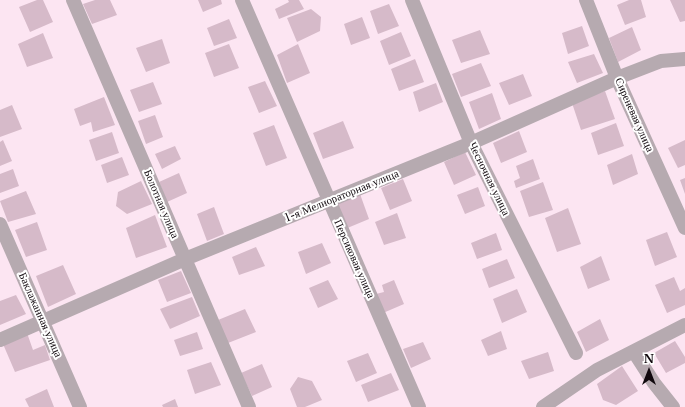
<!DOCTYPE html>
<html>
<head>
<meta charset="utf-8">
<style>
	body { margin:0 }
	#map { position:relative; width:685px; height:407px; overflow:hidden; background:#fce5f2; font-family:"Libre Baskerville",serif }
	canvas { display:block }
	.north { position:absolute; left:629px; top:351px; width:40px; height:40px; -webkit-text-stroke:3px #fff; paint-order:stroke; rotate:0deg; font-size:11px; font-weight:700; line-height:16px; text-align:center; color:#11090e }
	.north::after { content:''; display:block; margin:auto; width:14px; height:18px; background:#11090e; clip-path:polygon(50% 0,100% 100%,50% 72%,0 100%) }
</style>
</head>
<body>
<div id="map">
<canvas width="685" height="407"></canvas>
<div class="north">N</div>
</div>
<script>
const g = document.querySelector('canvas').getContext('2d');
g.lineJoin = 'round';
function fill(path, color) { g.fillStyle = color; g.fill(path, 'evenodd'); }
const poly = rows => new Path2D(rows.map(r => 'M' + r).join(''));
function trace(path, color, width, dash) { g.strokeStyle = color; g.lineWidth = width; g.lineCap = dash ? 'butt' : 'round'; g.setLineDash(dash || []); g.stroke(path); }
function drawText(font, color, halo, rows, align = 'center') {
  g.font = font + ' "Libre Baskerville",serif'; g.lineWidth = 4; g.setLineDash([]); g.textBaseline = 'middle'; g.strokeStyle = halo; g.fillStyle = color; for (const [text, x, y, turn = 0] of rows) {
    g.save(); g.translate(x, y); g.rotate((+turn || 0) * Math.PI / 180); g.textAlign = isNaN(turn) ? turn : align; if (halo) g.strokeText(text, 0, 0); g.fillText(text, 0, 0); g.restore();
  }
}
fill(poly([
	[37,0,43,0,53,22,30,32,19,7],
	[95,0,110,0,117,15,92,24,83,4],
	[198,0,221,0,222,4,203,12],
	[288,0,299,0,304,9,279,19,275,9,289,2],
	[629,0,641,0,646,17,625,25,617,5],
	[670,0,685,0,685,21,680,22],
	[389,4,399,26,378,34,370,11],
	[311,9,321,17,320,31,297,42,287,18],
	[362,17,370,38,351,45,344,24],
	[229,19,237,38,214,46,207,28],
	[582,26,589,46,568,54,562,33],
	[632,27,641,50,618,62,609,38],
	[480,30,490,54,461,63,452,40],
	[401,32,411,56,389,65,380,41],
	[43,33,53,58,27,67,18,44],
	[162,39,170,63,146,72,136,48],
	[229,44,239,68,214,77,205,53],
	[298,44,310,73,287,83,277,55],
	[594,54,603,73,577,83,568,62],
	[415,59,424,82,399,91,391,69],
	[481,63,491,86,461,97,452,74],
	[523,74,532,96,509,105,499,83],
	[265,81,277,106,259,113,248,87],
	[153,82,162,104,139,112,130,90],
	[436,83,443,102,419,112,413,92],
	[605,91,615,119,581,130,572,103],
	[492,93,501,119,479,129,469,102],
	[104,97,115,125,93,132,91,122,80,126,74,109],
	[12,105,22,129,0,137,0,110],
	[155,115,163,137,146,144,138,121],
	[343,121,354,148,323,159,313,133],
	[616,123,624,146,598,155,591,133],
	[274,125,287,158,266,166,253,133],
	[519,131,527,152,501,163,493,143],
	[112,132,119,153,96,161,89,140],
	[3,140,12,161,0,166,0,142],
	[685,140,685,165,678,168,668,148],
	[175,146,181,159,162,169,155,154],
	[465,152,476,175,454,185,444,162],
	[632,154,638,174,613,185,607,165],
	[122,157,129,175,107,183,101,165],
	[533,159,540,179,516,188,514,181,520,178,516,166],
	[13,169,19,186,0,193,0,174],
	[179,173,187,193,167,202,159,182],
	[685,178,685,194,680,180],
	[403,179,412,201,390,210,381,188],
	[141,181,152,204,127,214,116,206,118,192],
	[543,182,553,210,529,217,520,191],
	[478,187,485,206,465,214,457,195],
	[26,191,36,214,8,222,0,201],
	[360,194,369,219,345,229,335,205],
	[214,207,224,234,207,241,197,214],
	[568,208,581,244,557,252,545,218],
	[397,213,406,238,384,245,375,222],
	[155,215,167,247,136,258,126,228],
	[37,222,47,250,26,257,15,230],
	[667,232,677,257,655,266,646,240],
	[496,233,502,250,477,259,471,243],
	[322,243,331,263,306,274,298,252],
	[256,247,265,266,239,275,232,257],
	[601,256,610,280,588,289,580,267],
	[507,259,515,278,489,288,482,269],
	[63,265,76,294,48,307,36,276],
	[181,271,191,293,167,302,158,280],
	[674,277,680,291,685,288,685,305,667,313,655,285],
	[328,280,338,299,318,308,309,288],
	[394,280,404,304,383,313,376,294,384,292,382,285],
	[517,289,527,312,502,323,493,299],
	[16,295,26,314,0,325,0,301],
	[192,297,200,316,170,329,160,309],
	[245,309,256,332,228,343,218,320],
	[600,319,609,340,586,352,577,332],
	[501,331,507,349,488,356,481,340],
	[197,332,203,349,180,356,174,340],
	[27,333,33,350,45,345,50,360,15,372,3,344],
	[675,341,685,357,685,363,666,373,654,353],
	[423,342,431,359,411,368,403,349],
	[548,352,554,371,529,379,521,361],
	[368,353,377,373,356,382,347,361],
	[211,362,221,385,195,394,187,370],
	[262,364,272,387,252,396,241,373],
	[622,366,638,391,616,405,603,400,597,384],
	[391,373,399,390,368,402,361,385],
	[298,377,312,381,322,400,305,407,297,407,290,389],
	[47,389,54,407,29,407,25,399],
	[175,399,178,407,163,407,162,405]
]), '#d6bac9');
trace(poly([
	[73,0,249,407],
	[242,0,419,407],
	[412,0,471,143,576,353],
	[586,0,617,78,685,228],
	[0,224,80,407],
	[0,340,185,259,471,143,617,78,661,61,685,59],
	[634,352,654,383,673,407],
	[543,407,597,370,685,325]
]), '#b6aab0', 14);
drawText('11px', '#11090e', '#fff', [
	["Сиреневая улица",634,115,66],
	["Чесночная улица",489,179,64],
	["1-я Мелиораторная улица",342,196,-22],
	["Болотная улица",161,204,67],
	["Персиковая улица",354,259,66],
	["Баклажанная улица",40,315,66]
]);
</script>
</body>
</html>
